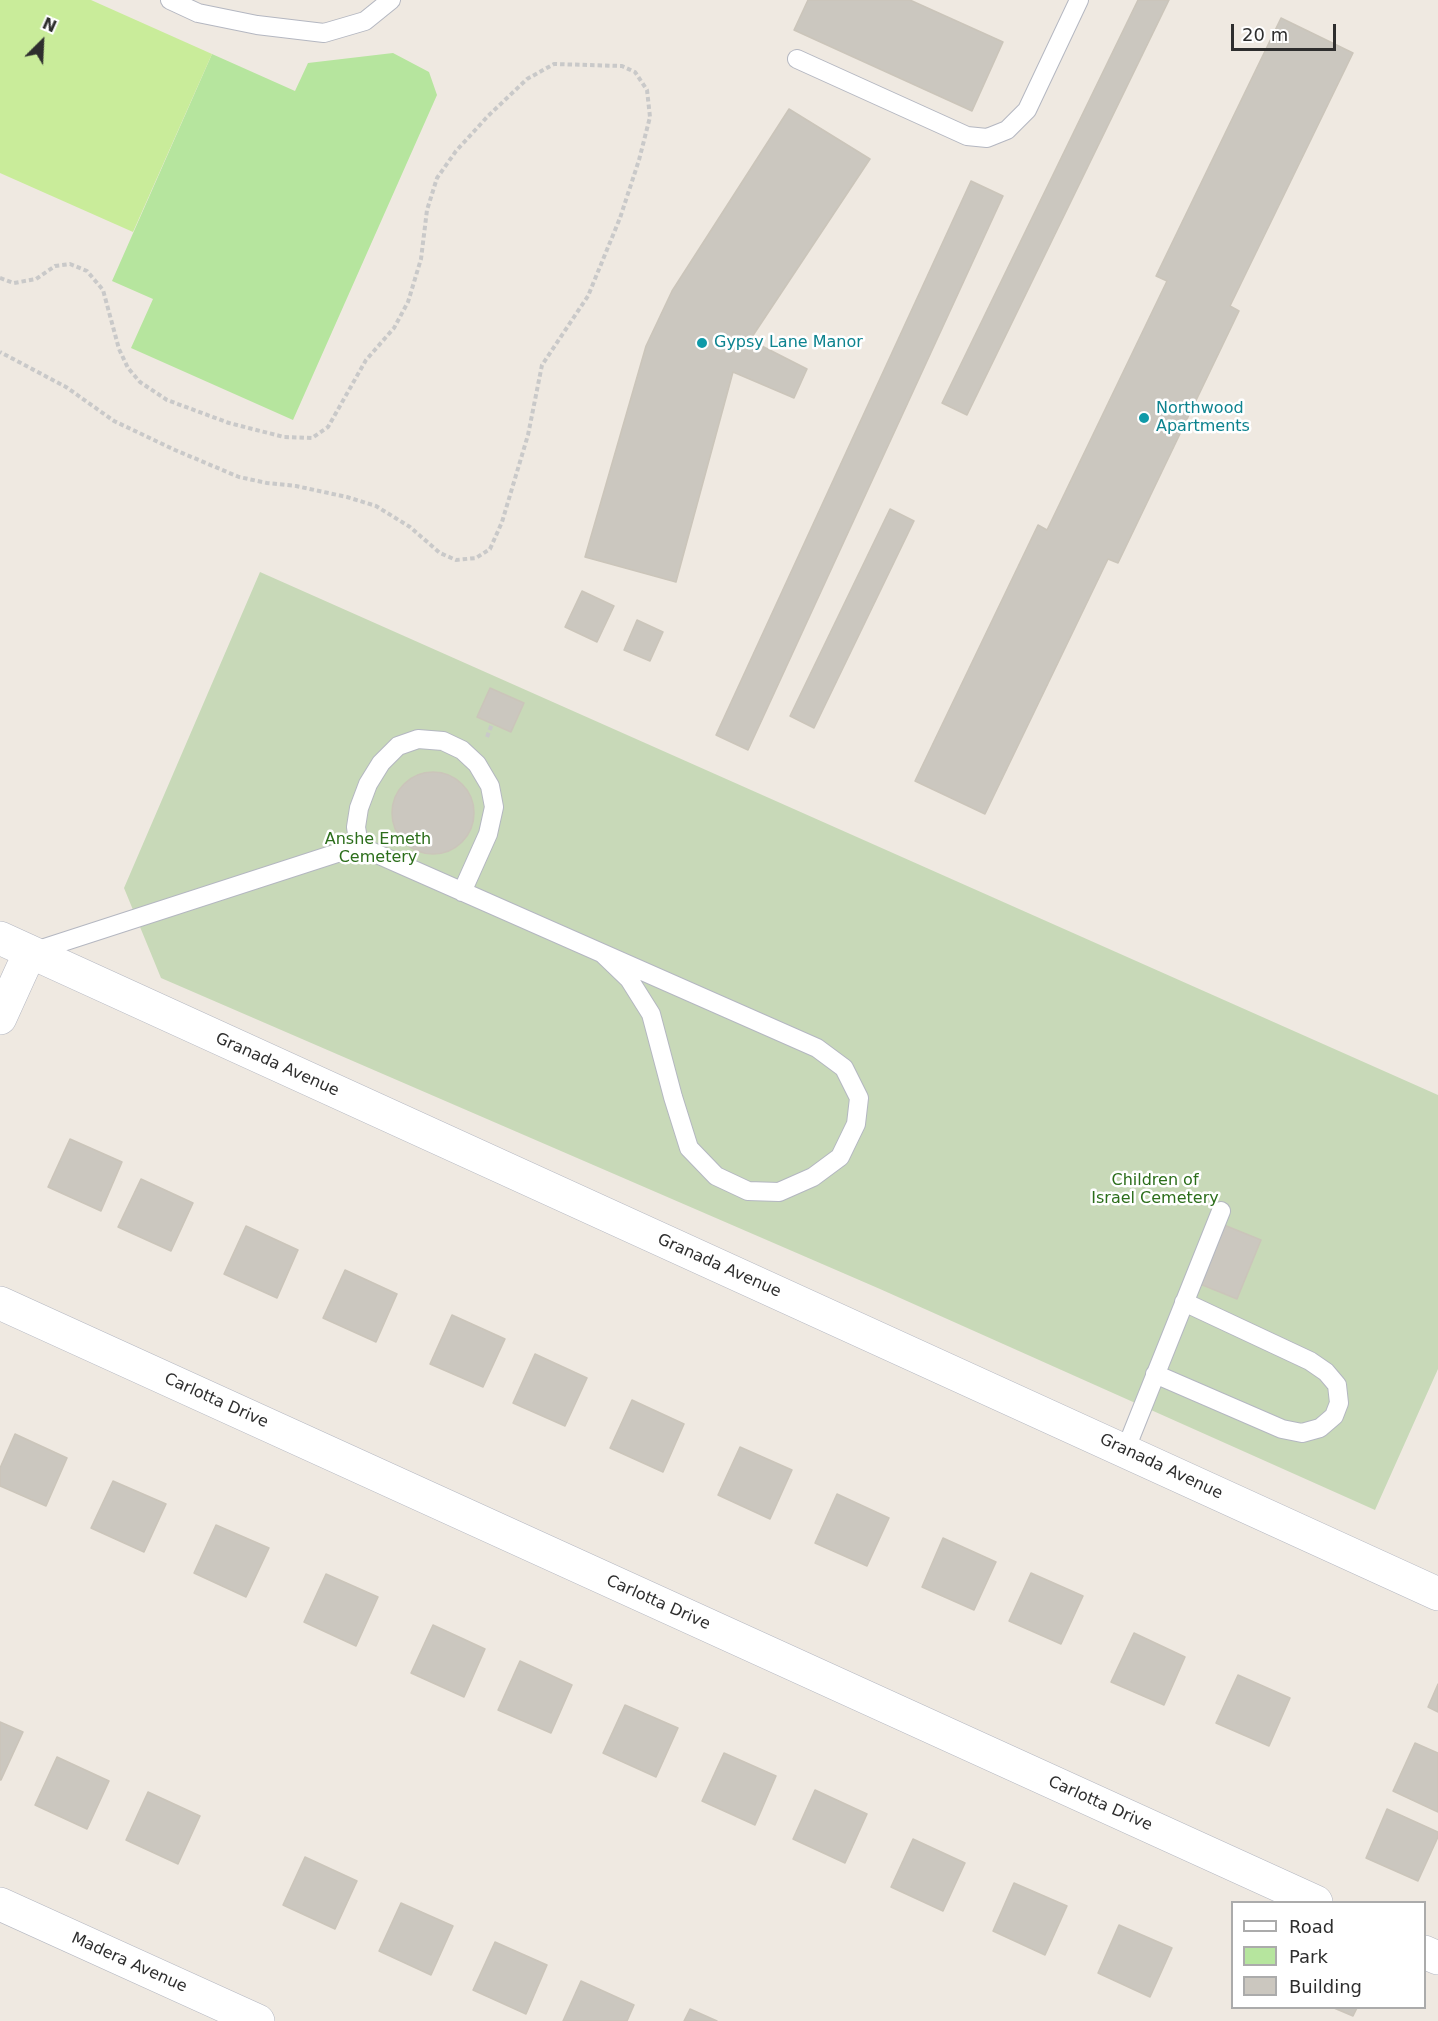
<!DOCTYPE html>
<html>
<head>
<meta charset="utf-8">
<style>
	body { margin:0 }
	#map { position:relative; width:1438px; height:2021px; overflow:hidden; background:#efe9e1; font-family:"DejaVu Sans",sans-serif }
	canvas { display:block }
	.legend { position:absolute; left:1231px; top:1901px; width:195px; height:108px; box-sizing:border-box; background:#fff; border:2px solid #ababab; margin:0; padding:8px 10px; list-style:none; font-size:18px; color:#2e2e2e }
	.legend li { display:flex; align-items:center; gap:12px; height:30px }
	.legend b { width:30px; border:2px solid #ababab }
	.north { position:absolute; left:12px; top:12px; width:60px; height:60px; -webkit-text-stroke:4px #fff; paint-order:stroke; rotate:24deg; font-size:16px; font-weight:700; line-height:24px; text-align:center; color:#2e2e2e }
	.north::after { content:''; display:block; margin:auto; width:21px; height:27px; background:#2e2e2e; clip-path:polygon(50% 0,100% 100%,50% 72%,0 100%) }
	.scale { position:absolute; left:1231px; top:24px; width:105px; height:27px; box-sizing:border-box; border:3px solid #2e2e2e; border-top:0; padding-left:8px; font-size:18px; line-height:21px; white-space:nowrap; color:#2e2e2e; -webkit-text-stroke:4px #fff; paint-order:stroke }
</style>
</head>
<body>
<div id="map">
<canvas width="1438" height="2021"></canvas>
<ul class="legend">
<li><b style="height:8px;background:#fff"></b>Road</li>
<li><b style="height:16px;background:#b6e59e"></b>Park</li>
<li><b style="height:16px;background:#cbc7bf"></b>Building</li>
</ul>
<div class="north">N</div>
<div class="scale">20 m</div>
</div>
<script>
const g = document.querySelector('canvas').getContext('2d');
g.lineJoin = 'round';
function fill(path, color) { g.fillStyle = color; g.fill(path, 'evenodd'); }
const poly = rows => new Path2D(rows.map(r => 'M' + r).join(''));
function trace(path, color, width, dash) { g.strokeStyle = color; g.lineWidth = width; g.lineCap = dash ? 'butt' : 'round'; g.setLineDash(dash || []); g.stroke(path); }
function drawText(font, color, halo, rows, align = 'center') {
  g.font = font + ' "DejaVu Sans",sans-serif'; g.lineWidth = 5; g.setLineDash([]); g.textBaseline = 'middle'; g.strokeStyle = halo; g.fillStyle = color; for (const [text, x, y, turn = 0] of rows) {
    g.save(); g.translate(x, y); g.rotate((+turn || 0) * Math.PI / 180); g.textAlign = isNaN(turn) ? turn : align; if (halo) g.strokeText(text, 0, 0); g.fillText(text, 0, 0); g.restore();
  }
}
fill(poly([
	[393,53,429,72,437,95,293,420,131,348,153,299,112,281,212,54,295,91,308,63]
]), '#b6e59e');
fill(poly([
	[260,572,1438,1095,1438,1369,1375,1510,880,1289,161,978,124,888]
]), '#c8d9b8');
fill(poly([
	[0,0,91,0,212,54,133,232,0,173]
]), '#c9ec9a');
const building = poly([
	[808,0,910,0,1003,42,972,111,794,30,808,0],
	[1138,0,1169,0,967,415,942,403,1138,0],
	[1281,18,1353,53,1230,306,1239,311,1118,563,1108,559,985,814,915,781,1038,525,1047,530,1167,281,1156,276,1281,18],
	[789,109,870,159,750,340,807,369,794,398,733,372,676,582,585,557,646,346,672,291,789,109],
	[971,181,1003,196,748,750,716,735,971,181],
	[890,509,914,521,814,728,790,716,890,509],
	[582,591,614,606,597,642,565,627,582,591],
	[637,620,663,632,650,661,624,650,637,620],
	[490,688,524,703,511,732,477,717,490,688],
	'392 813a41 41 0 1 1 82 0a41 41 0 1 1-82 0Z',
	[70,1139,122,1162,101,1211,48,1187,70,1139],
	[141,1179,193,1203,171,1251,118,1227,141,1179],
	[1224,1225,1261,1240,1237,1299,1200,1284,1224,1225],
	[246,1226,298,1250,277,1298,224,1274,246,1226],
	[345,1270,397,1294,376,1342,323,1318,345,1270],
	[452,1315,505,1339,483,1387,430,1364,452,1315],
	[535,1354,587,1378,565,1426,513,1403,535,1354],
	[632,1400,684,1424,663,1472,610,1448,632,1400],
	[15,1434,67,1458,46,1506,0,1486,0,1468,15,1434],
	[740,1447,792,1470,770,1519,718,1495,740,1447],
	[113,1481,166,1504,144,1552,91,1528,113,1481],
	[837,1494,889,1518,867,1566,815,1543,837,1494],
	[216,1525,269,1548,246,1597,194,1573,216,1525],
	[943,1538,996,1562,974,1610,922,1587,943,1538],
	[1031,1573,1083,1596,1061,1644,1009,1621,1031,1573],
	[326,1574,378,1597,356,1646,304,1622,326,1574],
	[433,1625,485,1649,464,1697,411,1673,433,1625],
	[1134,1633,1185,1657,1164,1705,1111,1682,1134,1633],
	[520,1661,572,1685,551,1733,498,1710,520,1661],
	[1238,1675,1290,1698,1269,1746,1216,1723,1238,1675],
	[1438,1684,1438,1712,1428,1707,1438,1684],
	[625,1705,678,1728,656,1777,603,1753,625,1705],
	[0,1722,23,1732,1,1780,0,1780,0,1722],
	[1415,1743,1438,1753,1438,1812,1393,1791,1415,1743],
	[724,1753,776,1776,755,1825,702,1801,724,1753],
	[57,1757,109,1781,87,1829,35,1805,57,1757],
	[815,1790,867,1814,845,1863,793,1839,815,1790],
	[148,1792,200,1816,178,1864,126,1840,148,1792],
	[1387,1809,1438,1832,1438,1837,1418,1881,1366,1858,1387,1809],
	[913,1839,965,1863,943,1911,891,1887,913,1839],
	[305,1857,357,1881,335,1929,283,1905,305,1857],
	[1014,1883,1067,1906,1045,1955,993,1931,1014,1883],
	[401,1903,453,1926,431,1975,379,1951,401,1903],
	[1119,1925,1172,1948,1150,1997,1098,1973,1119,1925],
	[495,1942,547,1965,526,2014,473,1990,495,1942],
	[581,1981,634,2005,627,2021,563,2021,581,1981],
	[1334,2008,1357,2008,1353,2016,1334,2008],
	[690,2009,717,2021,684,2021,690,2009]
]);
fill(building, '#cbc7bf');
trace(building, '#cbc5ba', 1.5);
const service = poly([
	[170,0,198,13,257,25,324,33,365,21,391,0],
	[797,59,967,136,987,138,1007,130,1027,110,1079,0],
	[359,846,356,827,359,808,368,784,381,763,398,746,418,739,443,741,462,750,477,764,490,786,494,807,488,834,462,892],
	[32,952,359,846,817,1048,844,1068,859,1098,856,1124,840,1157,813,1177,779,1192,748,1191,716,1176,689,1148,673,1097,651,1014,629,979,603,954],
	[1155,1374,1282,1429,1302,1433,1320,1428,1334,1416,1339,1403,1337,1385,1326,1372,1310,1361,1184,1302],
	[1125,1451,1221,1211]
]);
const minor = poly([
	[0,938,1438,1594],
	[0,1018,30,952],
	[0,1303,1316,1902],
	[0,1904,258,2021],
	[1424,1952,1438,1958]
]);
trace(service, '#b4b7c1', 20);
trace(minor, '#b4b7c1', 34);
trace(poly([
	[0,278,14,283,36,279,55,266,70,264,87,271,103,290,119,349,128,368,140,382,167,400,229,423,284,437,312,438,328,427,366,360,394,328,408,302,421,259,427,210,437,178,456,151,488,116,527,79,554,64,622,66,635,72,647,90,650,117,639,160,620,218,588,296,542,365,528,435,502,522,490,549,476,558,456,560,440,553,410,527,376,506,347,497,296,486,267,483,239,477,175,450,114,421,66,387,0,352],
	[487,737,492,724]
]), '#c9c9c9', 4, [4.5, 3]);
trace(service, '#fff', 18);
trace(minor, '#fff', 33);
for (const [x, y, r, color] of [
	[702,343,6,"#0f9aa8"],
	[1144,418,6,"#0f9aa8"]
]) { const dot = new Path2D(); dot.arc(x, y, r, 0, 2 * Math.PI); g.fillStyle = color; g.fill(dot); trace(dot, '#fff', 2); }
drawText('16px', '#0d838f', '#fff', [
	["Gypsy Lane Manor",714,343],
	["Northwood",1156,409],
	["Apartments",1156,427]
], 'left');
drawText('16px', '#2c6e1b', '#fff', [
	["Anshe Emeth",378,840],
	["Cemetery",378,858],
	["Children of",1155,1181],
	["Israel Cemetery",1155,1199]
]);
drawText('16px', '#2e2e2e', '#fff', [
	["Granada Avenue",277,1065,24],
	["Granada Avenue",719,1266,24],
	["Carlotta Drive",216,1401,24],
	["Granada Avenue",1161,1467,25],
	["Carlotta Drive",658,1603,24],
	["Carlotta Drive",1100,1804,24],
	["Madera Avenue",129,1963,24]
]);
</script>
</body>
</html>
